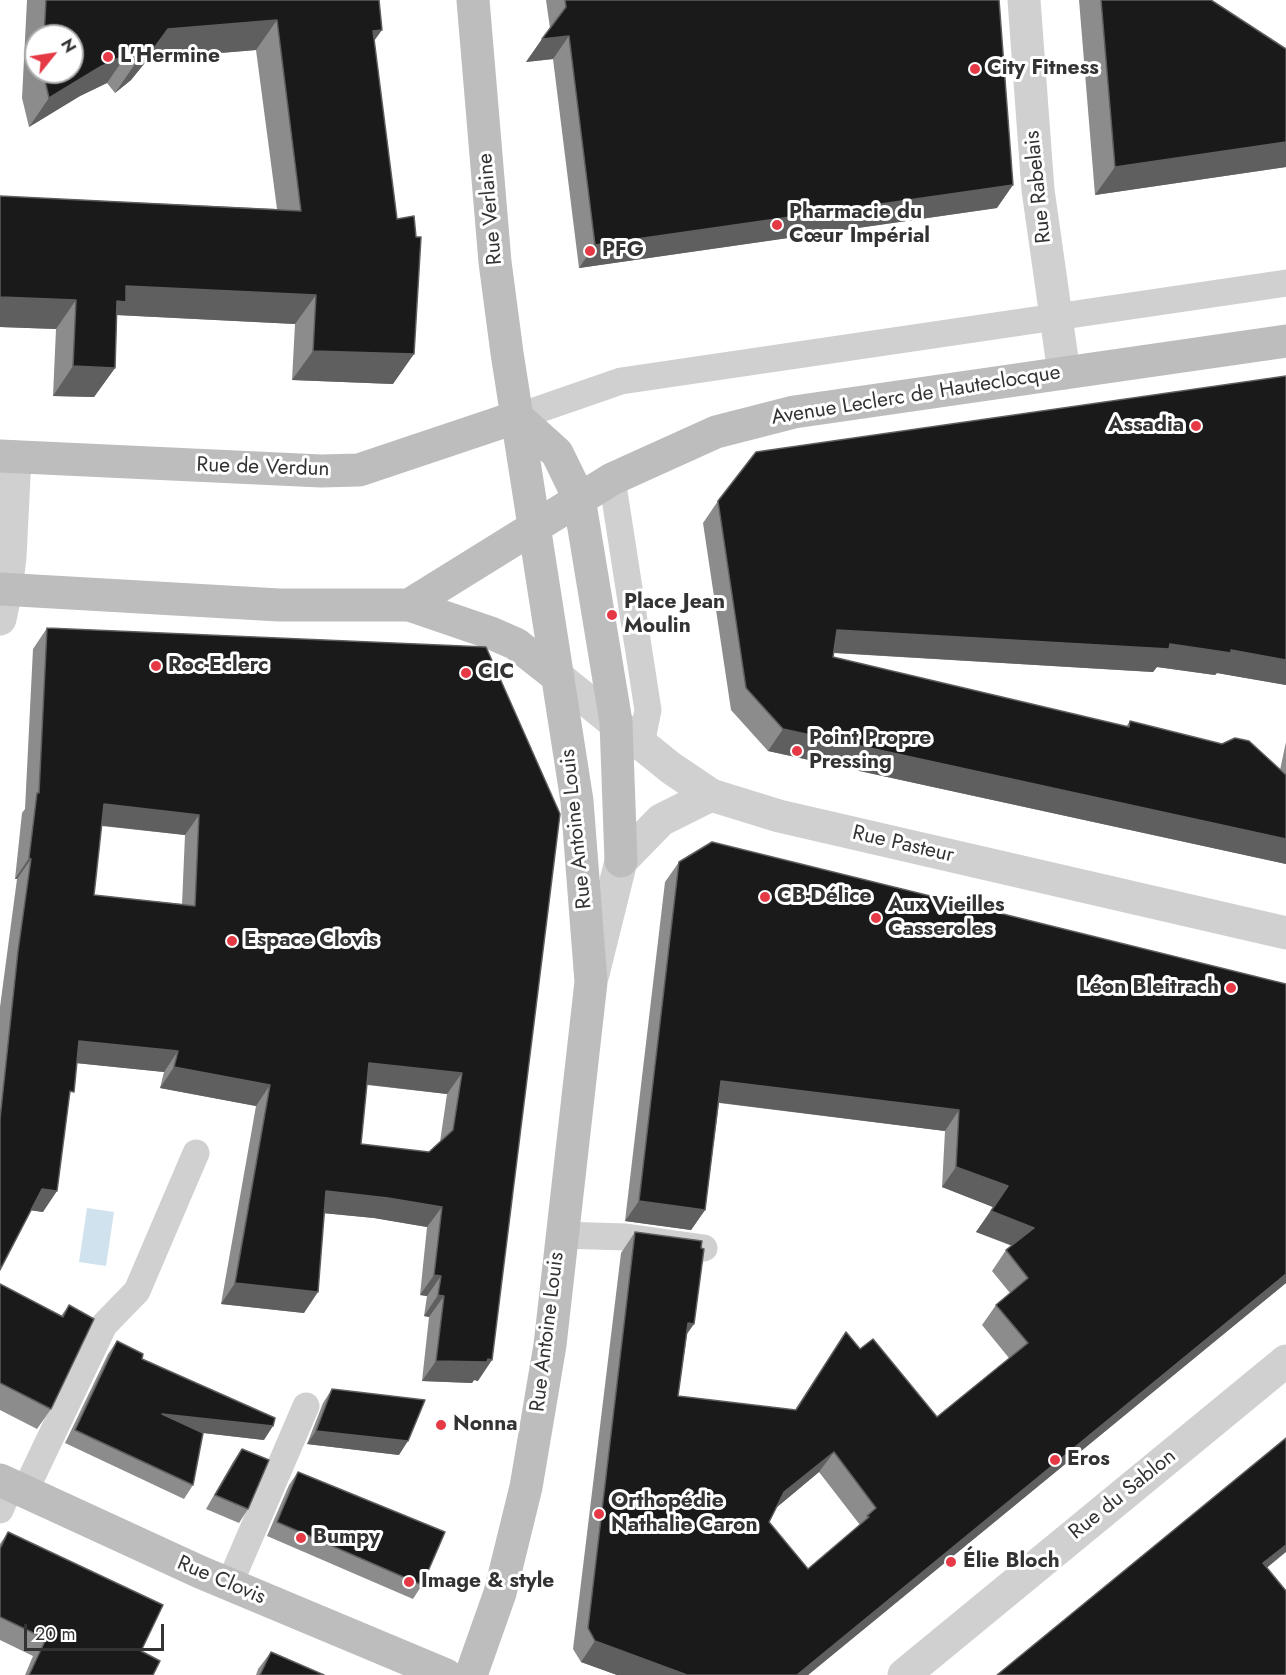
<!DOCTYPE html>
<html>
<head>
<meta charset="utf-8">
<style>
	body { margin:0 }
	#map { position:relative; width:1286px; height:1675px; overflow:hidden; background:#fff; font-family:Jost,sans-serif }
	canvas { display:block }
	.north { position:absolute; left:24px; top:24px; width:60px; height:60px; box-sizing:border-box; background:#fff; border:2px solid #adadad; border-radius:50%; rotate:60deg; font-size:16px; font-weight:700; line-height:24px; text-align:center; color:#333 }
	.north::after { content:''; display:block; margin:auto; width:21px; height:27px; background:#e63946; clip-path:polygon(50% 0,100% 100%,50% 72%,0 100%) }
	.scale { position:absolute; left:24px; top:1624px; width:140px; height:27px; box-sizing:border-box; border:3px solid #333; border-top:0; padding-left:8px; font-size:18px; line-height:21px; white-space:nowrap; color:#333; -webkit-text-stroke:4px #fff; paint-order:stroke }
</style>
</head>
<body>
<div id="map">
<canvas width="1286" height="1675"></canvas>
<div class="north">N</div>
<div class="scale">20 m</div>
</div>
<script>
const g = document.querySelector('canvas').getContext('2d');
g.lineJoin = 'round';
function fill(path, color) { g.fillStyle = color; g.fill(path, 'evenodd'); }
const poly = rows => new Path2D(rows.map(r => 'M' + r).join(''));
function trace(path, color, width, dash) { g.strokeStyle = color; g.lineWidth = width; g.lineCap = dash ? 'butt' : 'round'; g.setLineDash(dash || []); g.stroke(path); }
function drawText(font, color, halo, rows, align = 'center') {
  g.font = font + ' Jost,sans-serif'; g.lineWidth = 6; g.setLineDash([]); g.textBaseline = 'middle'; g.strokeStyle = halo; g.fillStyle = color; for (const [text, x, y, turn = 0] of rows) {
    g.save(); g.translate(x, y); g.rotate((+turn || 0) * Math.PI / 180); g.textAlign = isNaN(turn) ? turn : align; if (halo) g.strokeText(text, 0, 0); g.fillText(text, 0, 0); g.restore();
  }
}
fill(poly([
	[87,1208,114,1212,106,1266,79,1262]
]), '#cfe2ee');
trace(poly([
	[517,417,621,381,1286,283],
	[612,479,648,710,641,744],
	[561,1235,626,1237,704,1248],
	[25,1491,104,1325,137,1291,196,1153],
	[0,1510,11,1485],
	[229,1585,306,1406]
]), '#d0d0d0', 27);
trace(poly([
	[1024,0,1038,190,1064,373],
	[0,619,6,590,10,557,15,457]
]), '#d0d0d0', 33);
trace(poly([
	[558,677,671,768,711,795,779,816,1286,933],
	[593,974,621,861,661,820,711,795],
	[904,1675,1286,1361]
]), '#d0d0d0', 33);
trace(poly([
	[517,417,557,453,579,498,616,722,621,861],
	[0,456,321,471,359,470,517,417],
	[0,589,279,605,409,605,491,633,516,644,558,677],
	[409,605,612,479,716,432,794,412,1286,341],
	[0,1480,200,1572,446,1675],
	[471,1675,500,1593,526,1487,550,1345,591,982,577,801,507,353,495,262,473,0]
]), '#bdbdbd', 33);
fill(poly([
	[27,0,379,0,374,41,393,384,292,380,295,324,117,315,115,368,94,397,53,396,56,329,0,327,0,196,277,209,256,50,148,59,131,80,115,93,107,83,80,96,29,127,22,98],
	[36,36,72,36,72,72,36,72],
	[546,0,999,0,997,208,579,268,553,59,526,62,550,28],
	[1079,0,1211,0,1286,49,1286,167,1095,195],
	[1286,376,1286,685,1217,673,1215,675,1157,667,1153,672,833,653,833,657,1126,727,1130,721,1280,770,1286,742,1286,864,768,751,731,710,703,523,718,501],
	[47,628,486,647,478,1381,474,1380,472,1383,422,1381,429,1317,424,1316,427,1296,420,1295,427,1227,374,1218,324,1213,304,1313,221,1304,256,1106,160,1088,164,1072,77,1063,43,1212,31,1210,0,1270,0,1007,17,879,15,879,22,813,25,809,33,649],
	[101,826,185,835,182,904,94,895],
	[367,1085,447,1094,440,1142,429,1152,361,1144],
	[679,862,1286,1283,808,1675,617,1675,581,1662,573,1649,621,1253,635,1232,687,1335,678,1396,795,1410,846,1332,860,1349,937,1417,1009,1358,982,1325,996,1305,1010,1293,992,1271,1006,1250,1012,1246,976,1232,993,1207,942,1187,945,1131,719,1103,705,1210,691,1230,625,1221,665,882],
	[819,1472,860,1525,808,1569,769,1522,777,1507],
	[0,1284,61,1316,69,1305,51,1409,37,1429,0,1410],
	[117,1341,142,1359,264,1440,203,1433,193,1485,184,1499,65,1443,108,1354],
	[332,1389,399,1455,307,1444,323,1403],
	[242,1449,248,1509,239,1523,206,1509,233,1462],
	[298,1472,422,1585,413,1599,267,1536,289,1485],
	[8,1532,141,1651,153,1675,25,1675,33,1656,0,1640,0,1544],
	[271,1652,324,1675,256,1675,258,1669]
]), '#8c8c8c');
fill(poly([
	[277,20,256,50,148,59,131,80,115,93,135,64,168,29],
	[382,30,361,59,373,31],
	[569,36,553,59,526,62,542,39],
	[127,54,107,83,80,96,29,127,49,98,100,67],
	[1286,142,1286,167,1095,195,1115,167],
	[1013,185,997,208,579,268,595,245],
	[126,286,316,295,295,324,116,315,97,331],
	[0,297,76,300,56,329,0,327],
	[313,351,414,354,393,384,292,380],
	[73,366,115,368,94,397,53,396],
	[837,630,1170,644,1231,650,1286,660,1286,685,1217,673,1215,675,1157,667,1153,672,821,652],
	[783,729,1286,839,1286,864,768,751],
	[104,804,199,815,185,835,89,824],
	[29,858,31,859,17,879,15,879],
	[79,1041,178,1051,164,1072,65,1062],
	[369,1063,462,1073,447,1094,355,1083],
	[174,1067,270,1085,256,1106,160,1088],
	[721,1081,959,1110,945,1131,707,1101],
	[956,1167,1008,1186,993,1207,942,1187],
	[42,1189,57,1191,43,1212,28,1210],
	[326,1191,388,1198,442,1207,427,1227,374,1218,311,1212],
	[639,1201,705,1210,691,1230,625,1221],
	[991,1211,1034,1228,1019,1248,976,1232],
	[1286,1274,1286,1283,808,1675,797,1675],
	[434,1275,441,1276,427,1296,420,1295],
	[235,1283,318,1292,304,1313,221,1304],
	[438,1295,444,1296,429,1317,424,1316],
	[688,1323,694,1324,680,1344],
	[488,1359,492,1360,478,1381,474,1380,472,1383,422,1381,436,1361],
	[162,1414,273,1426,264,1440,152,1427],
	[316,1431,408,1441,399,1455,307,1444],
	[834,1452,819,1472,770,1513,784,1492],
	[1286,1545,1286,1552,1252,1580,1263,1563],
	[595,1641,687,1675,617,1675,581,1662]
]), '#5f5f5f');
const building = poly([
	[46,0,379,0,382,30,373,31,397,219,414,216,416,237,421,237,414,354,313,351,316,295,126,286,126,302,117,301,115,368,73,366,76,300,0,297,0,196,301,211,277,20,168,29,152,51,135,64,127,54,100,67,49,98,43,72,72,72,72,36,44,36,46,0],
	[565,0,999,0,1013,185,595,245,569,36,542,39,566,7,565,0],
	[1101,0,1211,0,1286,49,1286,142,1115,167,1101,0],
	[1286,376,1286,660,1231,650,1231,653,1170,644,1169,649,837,630,833,657,1129,727,1130,721,1222,744,1235,738,1249,741,1286,775,1286,839,783,729,746,688,718,501,756,452,1286,376],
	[47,628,486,647,560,814,492,1360,488,1359,487,1362,436,1361,444,1296,438,1295,441,1276,434,1275,442,1207,388,1198,326,1191,318,1292,235,1283,270,1085,174,1067,178,1051,79,1041,74,1092,70,1091,57,1191,42,1189,0,1270,0,1119,18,951,31,859,29,858,37,793,39,793,47,628],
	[104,804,199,815,195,906,94,895,104,804],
	[369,1063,462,1073,453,1130,429,1152,361,1144,369,1063],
	[712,842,1286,984,1286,1274,797,1675,687,1675,595,1641,588,1628,635,1232,702,1241,701,1248,704,1249,694,1324,688,1323,678,1396,796,1410,846,1332,860,1349,873,1339,937,1417,1028,1343,996,1305,1028,1278,1006,1250,1034,1228,991,1211,1008,1186,956,1167,959,1110,721,1081,705,1210,639,1201,679,862,712,842],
	[834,1452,876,1508,867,1516,869,1517,808,1569,769,1522,784,1492,834,1452],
	[0,1284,63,1317,69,1305,94,1319,51,1409,0,1383,0,1284],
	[117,1341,143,1354,142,1359,275,1418,273,1426,162,1414,203,1433,193,1485,75,1430,117,1341],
	[332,1389,425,1400,408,1441,316,1431,332,1389],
	[1286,1438,1286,1545,1263,1563,1286,1591,1286,1675,997,1675,1286,1438],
	[242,1449,269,1460,248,1509,215,1495,242,1449],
	[298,1472,445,1532,422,1585,277,1522,298,1472],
	[8,1532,163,1605,141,1651,160,1661,153,1675,29,1675,46,1639,0,1617,0,1549,8,1532],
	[271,1652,324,1675,260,1675,271,1652]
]);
fill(building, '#1a1a1a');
trace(building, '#5f5f5f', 1.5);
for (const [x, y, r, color] of [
	[108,57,6,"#e63946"],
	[975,69,6,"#e63946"],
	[777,225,6,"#e63946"],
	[590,251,6,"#e63946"],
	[1196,426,6,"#e63946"],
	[612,615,6,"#e63946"],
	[156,666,6,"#e63946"],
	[466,673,6,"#e63946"],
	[797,751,6,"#e63946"],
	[765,897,6,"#e63946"],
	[876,918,6,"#e63946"],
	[232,941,6,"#e63946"],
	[1231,988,6,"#e63946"],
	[441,1425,6,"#e63946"],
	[1055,1460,6,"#e63946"],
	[599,1514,6,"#e63946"],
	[301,1538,6,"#e63946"],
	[951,1562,6,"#e63946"],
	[409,1582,6,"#e63946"]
]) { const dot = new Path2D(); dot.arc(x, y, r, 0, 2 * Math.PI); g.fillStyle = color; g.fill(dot); trace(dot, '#fff', 2); }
drawText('bold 21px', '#333', '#fff', [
	["L'Hermine",120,57],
	["City Fitness",987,69],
	["Pharmacie du",789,213],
	["Cœur Impérial",789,237],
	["PFG",602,251],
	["Assadia",1184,426,"right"],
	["Place Jean",624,603],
	["Moulin",624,627],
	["Roc-Eclerc",168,666],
	["CIC",478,673],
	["Point Propre",809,739],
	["Pressing",809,763],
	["CB-Délice",777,897],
	["Aux Vieilles",888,906],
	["Casseroles",888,930],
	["Espace Clovis",244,941],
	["Léon Bleitrach",1219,988,"right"],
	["Nonna",453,1425],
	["Eros",1067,1460],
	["Orthopédie",611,1502],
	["Nathalie Caron",611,1526],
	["Bumpy",313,1538],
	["Élie Bloch",963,1562],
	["Image & style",421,1582]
], 'left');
drawText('21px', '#333', '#fff', [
	["Rue Rabelais",1039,187,-96],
	["Rue Verlaine",491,209,-95],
	["Avenue Leclerc de Hauteclocque",916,396,-9],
	["Rue de Verdun",263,468,2],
	["Rue Antoine Louis",577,829,-96],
	["Rue Pasteur",903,845,13],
	["Rue Antoine Louis",548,1332,-83],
	["Rue du Sablon",1123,1495,-39],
	["Rue Clovis",221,1581,23]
]);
</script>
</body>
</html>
